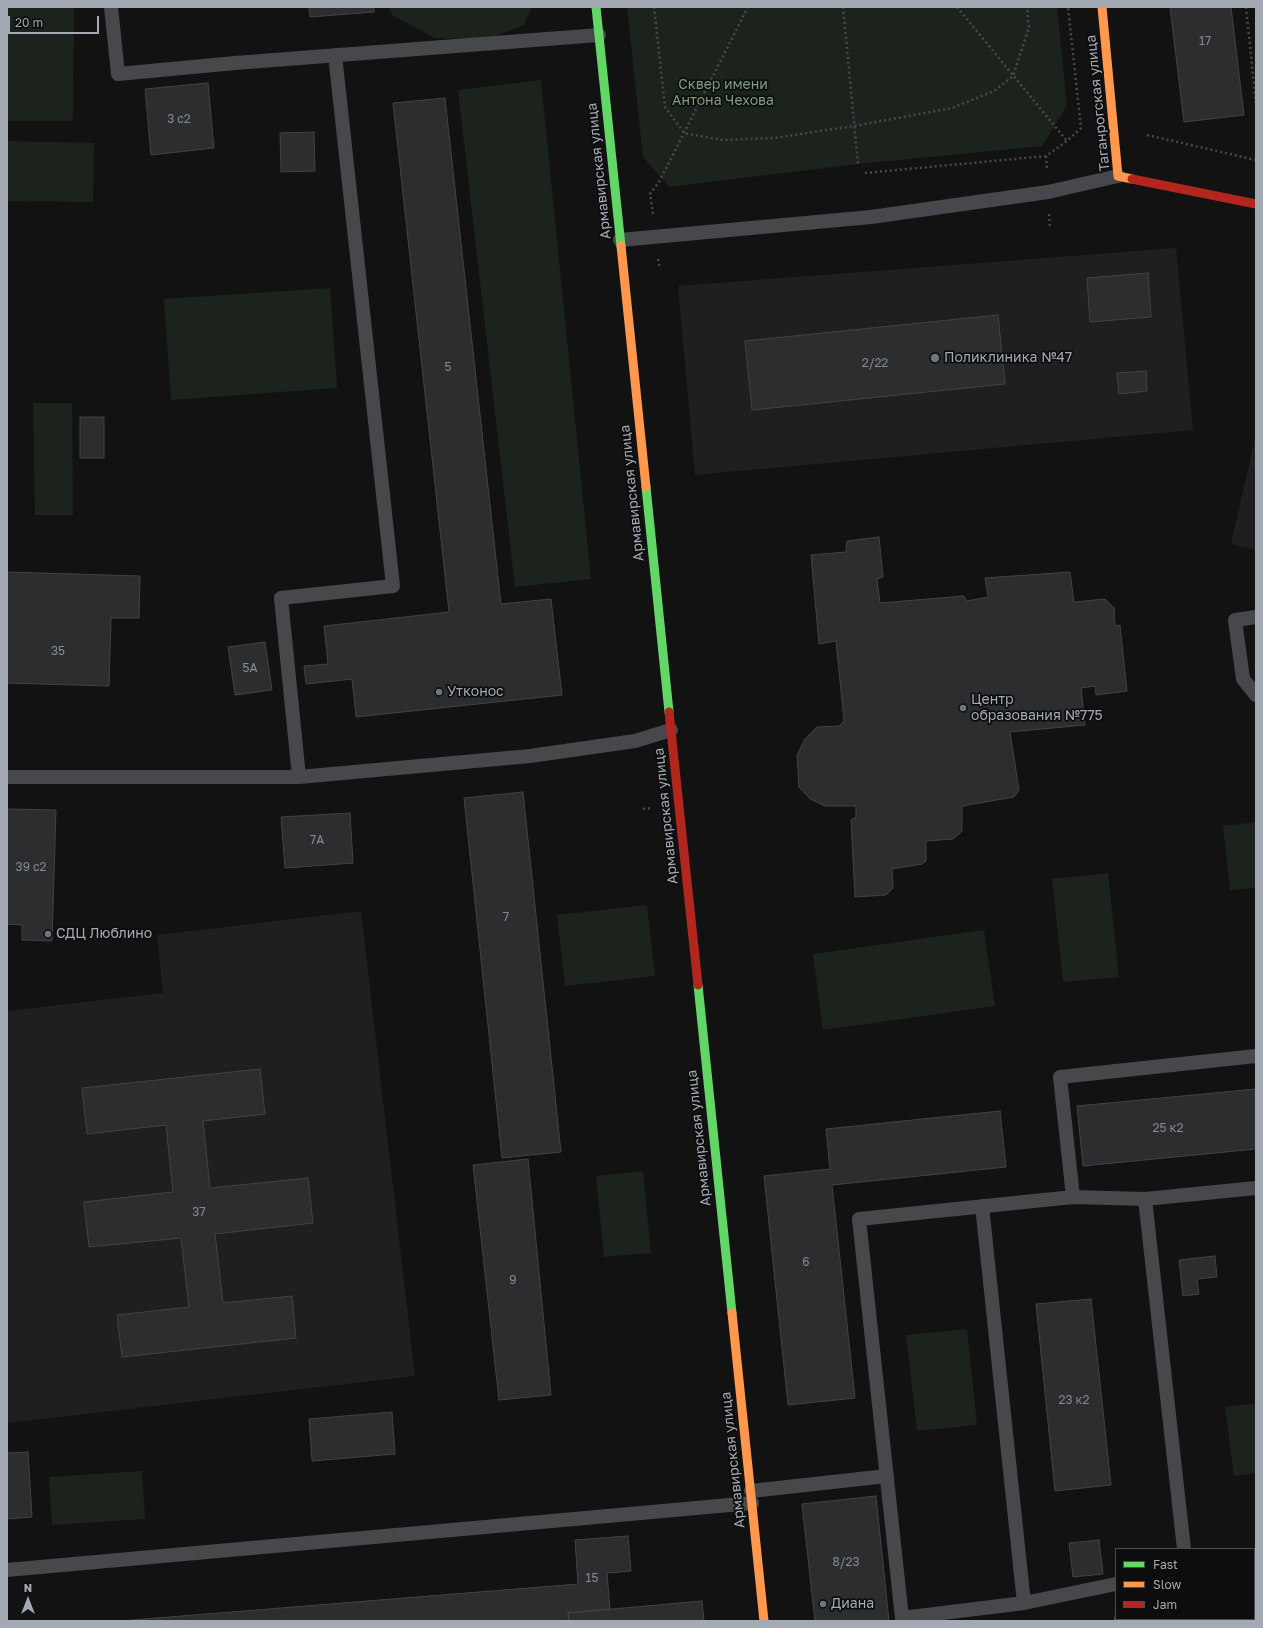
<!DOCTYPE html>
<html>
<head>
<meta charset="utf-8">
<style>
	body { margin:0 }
	#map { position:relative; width:1263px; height:1628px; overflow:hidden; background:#121213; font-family:"Golos Text",sans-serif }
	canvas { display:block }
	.frame { position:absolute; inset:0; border:8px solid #a3aab4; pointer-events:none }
	.legend { position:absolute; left:1115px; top:1548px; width:140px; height:72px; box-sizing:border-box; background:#0d0d0e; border:1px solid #494c50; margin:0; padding:5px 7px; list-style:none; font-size:12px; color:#a3aab4 }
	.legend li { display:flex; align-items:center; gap:8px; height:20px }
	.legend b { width:20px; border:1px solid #494c50 }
	.north { position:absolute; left:8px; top:1580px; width:40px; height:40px; -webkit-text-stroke:3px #0d0d0e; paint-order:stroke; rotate:0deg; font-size:11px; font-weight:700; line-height:16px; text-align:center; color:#a3aab4 }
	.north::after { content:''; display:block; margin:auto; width:14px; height:18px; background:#a3aab4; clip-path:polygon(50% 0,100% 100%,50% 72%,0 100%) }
	.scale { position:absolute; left:8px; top:16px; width:91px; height:18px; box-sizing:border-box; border:2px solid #a3aab4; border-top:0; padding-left:5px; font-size:12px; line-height:14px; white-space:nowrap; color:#a3aab4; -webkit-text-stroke:3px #0d0d0e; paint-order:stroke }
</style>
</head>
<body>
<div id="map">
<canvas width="1263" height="1628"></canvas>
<div class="frame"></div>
<ul class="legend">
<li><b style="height:5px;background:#63d668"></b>Fast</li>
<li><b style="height:5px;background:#ff974d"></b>Slow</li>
<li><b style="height:5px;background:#b3261e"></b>Jam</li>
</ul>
<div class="north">N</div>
<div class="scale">20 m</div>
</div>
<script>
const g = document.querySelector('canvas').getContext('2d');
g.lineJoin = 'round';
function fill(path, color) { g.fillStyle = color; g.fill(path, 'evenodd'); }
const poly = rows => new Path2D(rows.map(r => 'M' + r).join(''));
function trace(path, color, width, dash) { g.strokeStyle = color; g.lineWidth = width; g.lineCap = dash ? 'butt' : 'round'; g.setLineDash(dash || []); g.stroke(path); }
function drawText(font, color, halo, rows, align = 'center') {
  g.font = font + ' "Golos Text",sans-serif'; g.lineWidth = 3.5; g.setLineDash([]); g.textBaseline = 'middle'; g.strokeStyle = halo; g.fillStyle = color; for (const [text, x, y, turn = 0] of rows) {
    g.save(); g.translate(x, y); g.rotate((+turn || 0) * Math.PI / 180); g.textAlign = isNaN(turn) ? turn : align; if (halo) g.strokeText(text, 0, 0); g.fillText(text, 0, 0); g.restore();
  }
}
fill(poly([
	[1176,248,1193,430,695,475,678,286],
	[1256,434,1256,550,1231,544],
	[361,911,415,1376,7,1423,7,1011,163,993,157,935]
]), '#1f1f21');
fill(poly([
	[7,7,74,7,73,121,7,121],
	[389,7,532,7,524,25,487,39,435,38,392,15],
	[627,7,1057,7,1067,106,1042,146,858,164,669,187,643,157],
	[541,80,591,579,515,587,458,90],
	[7,141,94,143,93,202,7,201],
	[330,288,337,388,171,400,164,299],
	[33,403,72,403,73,515,35,515],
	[1256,822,1256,888,1230,890,1223,826],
	[1108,873,1119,977,1063,982,1052,879],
	[647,905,655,976,565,986,557,915],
	[984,930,995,1006,823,1030,813,954],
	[643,1171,651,1253,604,1257,596,1176],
	[967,1329,977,1425,917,1431,906,1335],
	[1256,1403,1256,1473,1234,1476,1225,1407],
	[142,1471,145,1519,52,1525,49,1477]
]), '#1c231d');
const building = poly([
	[309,7,374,7,374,12,310,17,309,7],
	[1170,7,1231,7,1244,115,1184,122,1170,7],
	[208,83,214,148,151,155,145,89,208,83],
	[445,98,501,604,551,599,562,695,356,717,352,679,306,684,304,666,328,664,324,626,449,612,393,103,445,98],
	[314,132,315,171,281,172,280,133,314,132],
	[1148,273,1151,317,1090,322,1087,278,1148,273],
	[998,315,1005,384,752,410,745,341,998,315],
	[1146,371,1147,391,1119,394,1117,373,1146,371],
	[80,417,104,417,104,458,80,458,80,417],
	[879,537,883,577,877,579,880,603,964,596,967,601,988,597,985,578,1070,572,1074,602,1105,599,1114,608,1115,626,1120,625,1127,691,1096,695,1095,686,1081,688,1085,725,1010,732,1019,790,1014,797,962,806,962,831,953,839,926,841,926,861,922,864,892,869,893,888,886,895,855,897,851,820,856,817,856,806,825,806,810,799,799,787,797,755,805,739,817,727,839,726,844,721,836,641,819,644,811,555,846,552,847,541,879,537],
	[7,572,140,576,139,618,111,618,109,686,7,683,7,572],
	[265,642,272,690,235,695,228,647,265,642],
	[523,792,561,1152,502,1158,464,798,523,792],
	[7,809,56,810,52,941,22,940,22,925,7,924,7,809],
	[350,813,353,863,285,868,281,817,350,813],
	[260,1069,265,1114,203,1121,210,1188,308,1178,313,1223,215,1234,223,1303,292,1296,296,1338,122,1357,117,1315,189,1307,181,1238,89,1247,84,1202,173,1192,166,1125,87,1134,82,1088,260,1069],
	[1256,1089,1256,1149,1083,1166,1077,1106,1256,1089],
	[1000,1111,1006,1167,832,1185,855,1398,788,1405,764,1176,830,1169,826,1129,1000,1111],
	[528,1159,551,1395,499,1400,473,1165,528,1159],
	[1215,1256,1217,1277,1197,1279,1199,1294,1183,1296,1179,1260,1215,1256],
	[1091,1299,1111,1485,1055,1491,1036,1304,1091,1299],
	[392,1412,395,1454,312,1461,309,1419,392,1412],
	[28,1452,32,1517,7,1519,7,1453,28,1452],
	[876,1496,889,1621,815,1621,802,1504,876,1496],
	[628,1536,631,1571,607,1573,610,1609,568,1613,569,1621,120,1621,578,1584,575,1540,628,1536],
	[1099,1540,1103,1574,1073,1577,1069,1543,1099,1540],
	[1254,1597,1256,1597,1256,1621,1152,1621,1152,1619,1254,1619,1254,1597],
	[702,1601,704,1621,569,1621,568,1613,702,1601]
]);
fill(building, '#2c2d2e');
trace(building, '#414346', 1);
trace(poly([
	[654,7,665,107,684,133,722,140,774,138,854,126,952,108,994,91,1013,76,1029,27,1027,7],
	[843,7,858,164],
	[957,7,1067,141],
	[1246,7,1256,104],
	[1147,135,1256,160],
	[1046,156,1047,169],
	[865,173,1046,156,1067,141,1081,128,1068,7],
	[653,214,650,194,659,182,748,7],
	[1049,214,1050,227],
	[658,259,660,269],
	[643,809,652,808]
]), '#48494d', 2.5, [2, 3]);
trace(poly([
	[111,7,118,74,235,63,599,35],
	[620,240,871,217,1048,192,1118,176],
	[1256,617,1235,620,1243,679,1256,695],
	[7,777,299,777,530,756,635,741,671,730],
	[299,777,281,598,393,586,335,55],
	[1073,1197,859,1219,902,1618,1024,1603,1116,1584],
	[1145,1199,1256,1188],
	[982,1206,1024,1603],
	[751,1491,887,1476],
	[1184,1549,1145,1199,1073,1197,1060,1077,1256,1056],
	[1254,1567,1256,1567],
	[7,1570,752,1503],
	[1121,1619,1121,1621]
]), '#46484b', 14);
trace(poly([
	[596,7,621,246],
	[646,487,669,712],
	[698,985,732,1313]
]), '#63d668', 9);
trace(poly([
	[1102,7,1118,176,1132,179],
	[621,246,646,487],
	[732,1313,764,1621]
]), '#ff974d', 9);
trace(poly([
	[1132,179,1256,204],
	[669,712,698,985]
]), '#b3261e', 9);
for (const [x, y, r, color] of [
	[935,358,5,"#70757c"],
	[439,692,4,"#70757c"],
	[963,708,4,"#70757c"],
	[48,934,4,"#70757c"],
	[823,1604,4,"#70757c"]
]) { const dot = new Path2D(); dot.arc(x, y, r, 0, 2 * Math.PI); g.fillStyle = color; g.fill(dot); trace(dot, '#0d0d0e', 1.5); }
drawText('12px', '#858b92', null, [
	["17",1205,41],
	["3 с2",179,119],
	["2/22",875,363],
	["5",448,367],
	["35",58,651],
	["5А",250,668],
	["7А",317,840],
	["39 с2",31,867],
	["7",506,917],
	["25 к2",1168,1128],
	["37",199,1212],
	["6",806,1262],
	["9",513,1280],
	["23 к2",1074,1400],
	["8/23",846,1562],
	["15",592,1578]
]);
drawText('14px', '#7ba079', '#0d0d0e', [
	["Сквер имени",723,85],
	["Антона Чехова",723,101]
]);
drawText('14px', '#a3aab4', '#0d0d0e', [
	["Таганрогская улица",1098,103,-96],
	["Армавирская улица",599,171,-96],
	["Армавирская улица",632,493,-96],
	["Армавирская улица",666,816,-96],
	["Армавирская улица",699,1138,-96],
	["Армавирская улица",733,1460,-96]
]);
drawText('14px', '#a3aab4', '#0d0d0e', [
	["Поликлиника №47",944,358],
	["Утконос",447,692],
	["Центр",971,700],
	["образования №775",971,716],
	["СДЦ Люблино",56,934],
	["Диана",831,1604]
], 'left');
</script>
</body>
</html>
